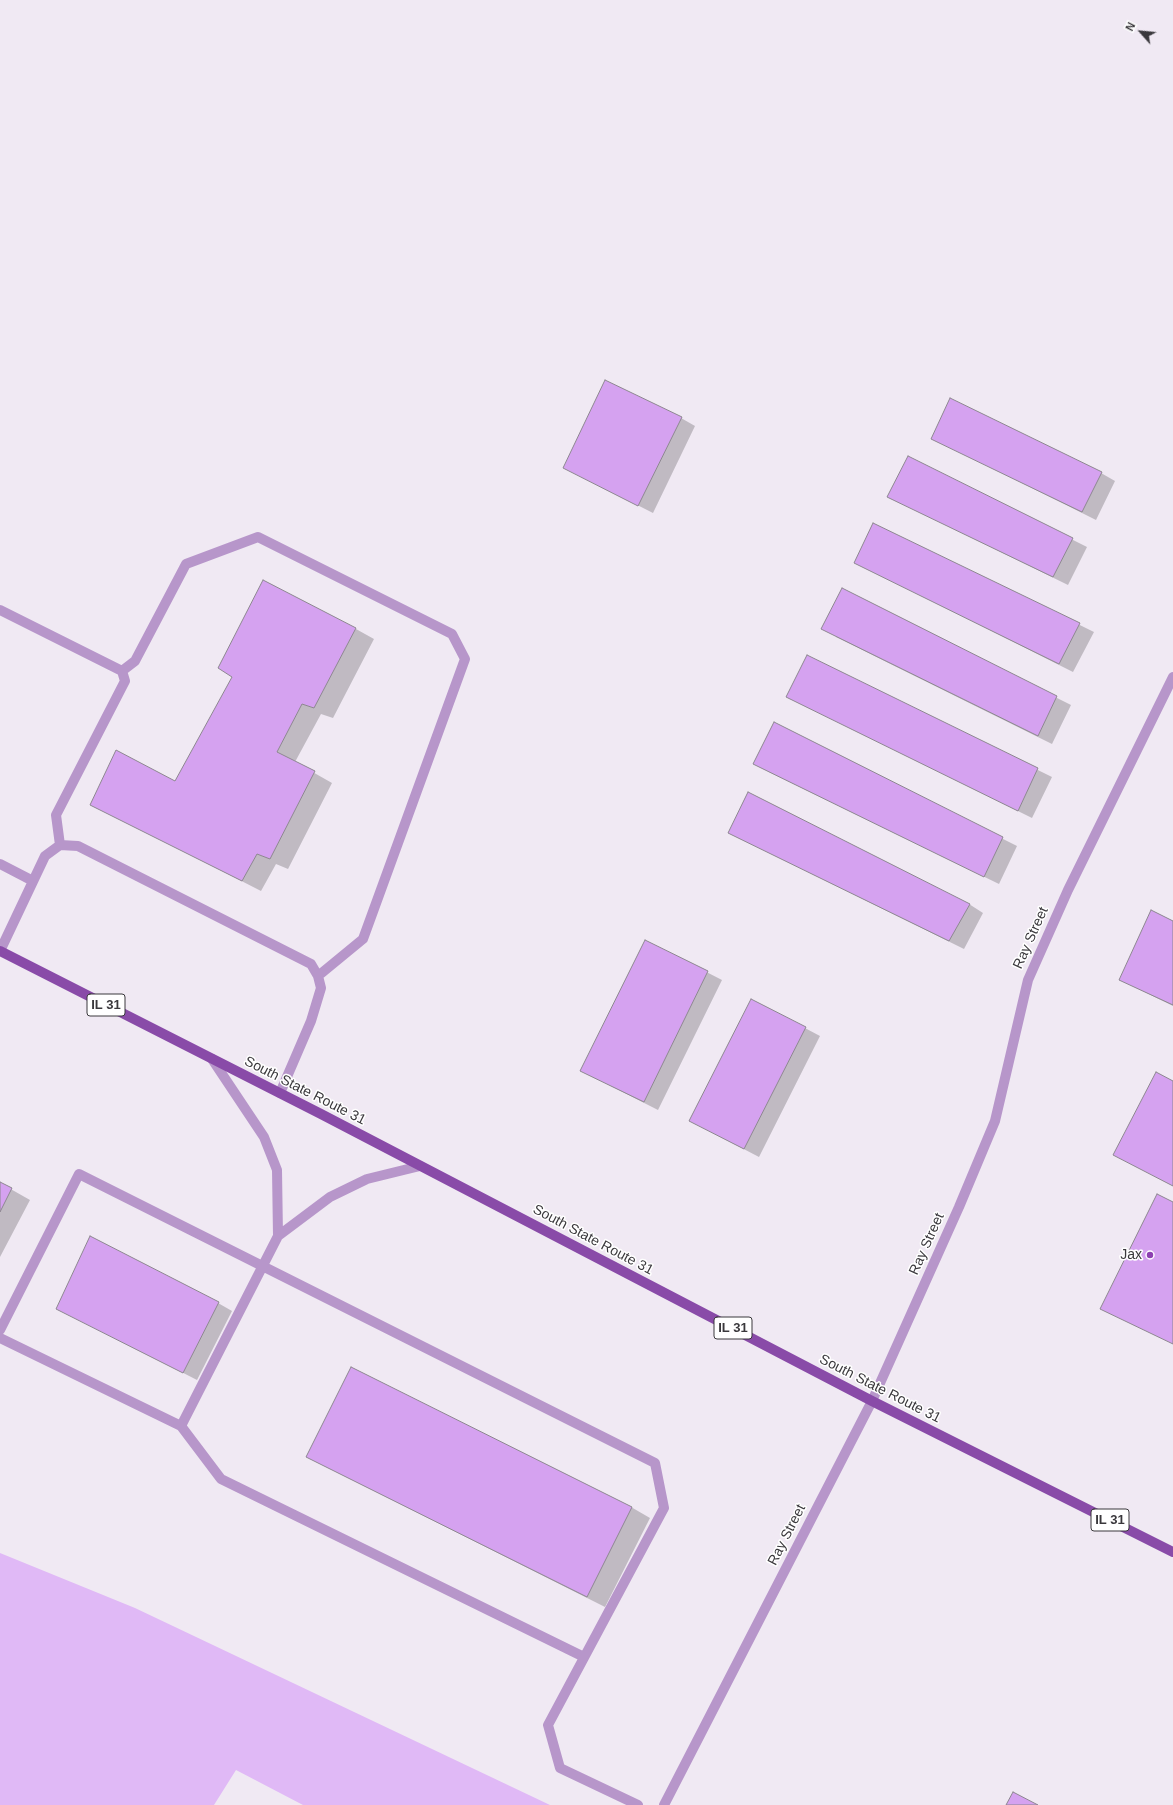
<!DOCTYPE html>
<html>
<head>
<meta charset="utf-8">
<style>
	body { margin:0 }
	#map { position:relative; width:1173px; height:1805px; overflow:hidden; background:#f0e9f3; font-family:Helvetica,sans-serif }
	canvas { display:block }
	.north { position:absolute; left:1121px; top:12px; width:40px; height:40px; -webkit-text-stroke:3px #fff; paint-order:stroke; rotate:297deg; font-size:11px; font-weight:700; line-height:16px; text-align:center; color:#3a383c }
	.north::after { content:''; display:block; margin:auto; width:14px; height:18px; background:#3a383c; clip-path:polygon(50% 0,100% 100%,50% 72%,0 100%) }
</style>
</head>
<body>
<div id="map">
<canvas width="1173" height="1805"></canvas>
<div class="north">N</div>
</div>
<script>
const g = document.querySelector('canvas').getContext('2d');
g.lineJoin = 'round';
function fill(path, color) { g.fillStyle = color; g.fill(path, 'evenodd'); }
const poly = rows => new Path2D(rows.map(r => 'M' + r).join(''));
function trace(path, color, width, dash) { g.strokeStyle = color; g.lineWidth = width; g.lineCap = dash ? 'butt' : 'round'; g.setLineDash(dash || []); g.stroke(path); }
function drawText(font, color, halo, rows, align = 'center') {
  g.font = font + ' Helvetica,sans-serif'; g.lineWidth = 3; g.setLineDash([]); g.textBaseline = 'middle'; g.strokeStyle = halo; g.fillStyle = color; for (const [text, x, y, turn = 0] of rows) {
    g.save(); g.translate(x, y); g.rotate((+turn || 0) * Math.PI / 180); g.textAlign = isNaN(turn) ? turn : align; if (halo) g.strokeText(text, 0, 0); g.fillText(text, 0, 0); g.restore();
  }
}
fill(poly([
	[0,1553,135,1608,550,1805,303,1805,236,1770,214,1805,0,1805]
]), '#e0b9f6');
fill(poly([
	[681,418,695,426,653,513,578,475],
	[932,438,1101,473,1115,481,1096,520],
	[908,457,1087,547,1068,585,903,504],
	[874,524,1094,632,1073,672,856,563],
	[842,590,1071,705,1052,744,836,637],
	[356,629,374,639,333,718,321,714,295,762,332,783,288,869,276,864,261,891,91,804,176,783],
	[807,656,1052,777,1032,818,788,697],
	[774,724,1017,846,999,884,769,772],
	[729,833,969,904,983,913,964,949],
	[1173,922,1173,1006,1120,980],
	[646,941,722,980,658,1110,581,1071],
	[752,1000,820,1036,759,1157,690,1121],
	[0,1183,30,1200,0,1257],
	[218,1303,232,1311,197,1380,72,1316],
	[307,1457,631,1507,650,1518,605,1607]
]), '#0003');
const building = poly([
	[605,380,682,417,638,506,563,468,605,380],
	[950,398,1102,472,1082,512,931,439,950,398],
	[908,456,1073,538,1053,577,887,497,908,456],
	[873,523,1080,623,1059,664,854,563,873,523],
	[263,580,356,628,314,708,302,704,277,752,315,771,270,859,257,854,242,881,90,805,116,750,175,781,232,677,218,668,263,580],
	[842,588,1057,696,1038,736,821,629,842,588],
	[807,655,1038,768,1018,811,786,697,807,655],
	[774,722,1003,837,984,877,753,764,774,722],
	[748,792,970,904,949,941,728,833,748,792],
	[1151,910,1173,921,1173,1005,1119,980,1151,910],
	[645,940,708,971,644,1102,580,1071,645,940],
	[751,999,806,1027,744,1149,689,1121,751,999],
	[1156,1072,1173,1081,1173,1186,1113,1155,1156,1072],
	[0,1182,12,1188,0,1212,0,1182],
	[1157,1194,1173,1202,1173,1344,1100,1309,1157,1194],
	[90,1236,219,1302,183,1373,56,1309,90,1236],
	[351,1367,632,1507,587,1597,306,1457,351,1367],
	[1013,1792,1038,1805,1006,1805,1013,1792]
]);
fill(building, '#d5a2f0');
trace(building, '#8d8790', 1);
trace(poly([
	[0,610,122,671,125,681,56,815,60,845],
	[122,671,135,661,186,564,258,537,452,634,465,659,363,939,318,976],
	[0,864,33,881],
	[0,951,45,856,60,845,78,846,311,964,318,976,321,988,311,1021,280,1093],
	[212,1059,264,1137,277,1170,278,1236,330,1197,367,1179,420,1166],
	[0,1330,79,1174,655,1463,664,1508,548,1725,560,1768,638,1805],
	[0,1338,181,1426,278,1236],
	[181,1426,221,1479,584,1657]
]), '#b796ca', 10);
trace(poly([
	[664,1805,872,1401,959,1207,995,1121,1028,980,1068,890,1173,677]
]), '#b796ca', 10);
trace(poly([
	[0,951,321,1114,872,1401,1173,1552]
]), '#894ba8', 10);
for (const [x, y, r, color] of [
	[1150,1255,4,"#8d40b1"]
]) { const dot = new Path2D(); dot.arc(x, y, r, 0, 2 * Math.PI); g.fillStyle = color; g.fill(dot); trace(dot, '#fff', 1.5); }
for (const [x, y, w] of [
	[106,1005,38],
	[733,1328,38],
	[1110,1520,38]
]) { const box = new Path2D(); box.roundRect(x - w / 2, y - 11, w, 22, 3); g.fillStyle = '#fff'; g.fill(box); trace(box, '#3a383c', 1); }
drawText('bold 13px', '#3a383c', null, [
	["IL 31",106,1005],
	["IL 31",733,1328],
	["IL 31",1110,1520]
]);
drawText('14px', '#3a383c', '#fff', [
	["Ray Street",1031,938,-66],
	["South State Route 31",305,1091,27],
	["South State Route 31",593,1240,28],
	["Ray Street",927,1244,-66],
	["South State Route 31",880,1389,27],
	["Ray Street",787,1535,-63]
]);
drawText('14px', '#3a383c', '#fff', [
	["Jax",1142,1255]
], 'right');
</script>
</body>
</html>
